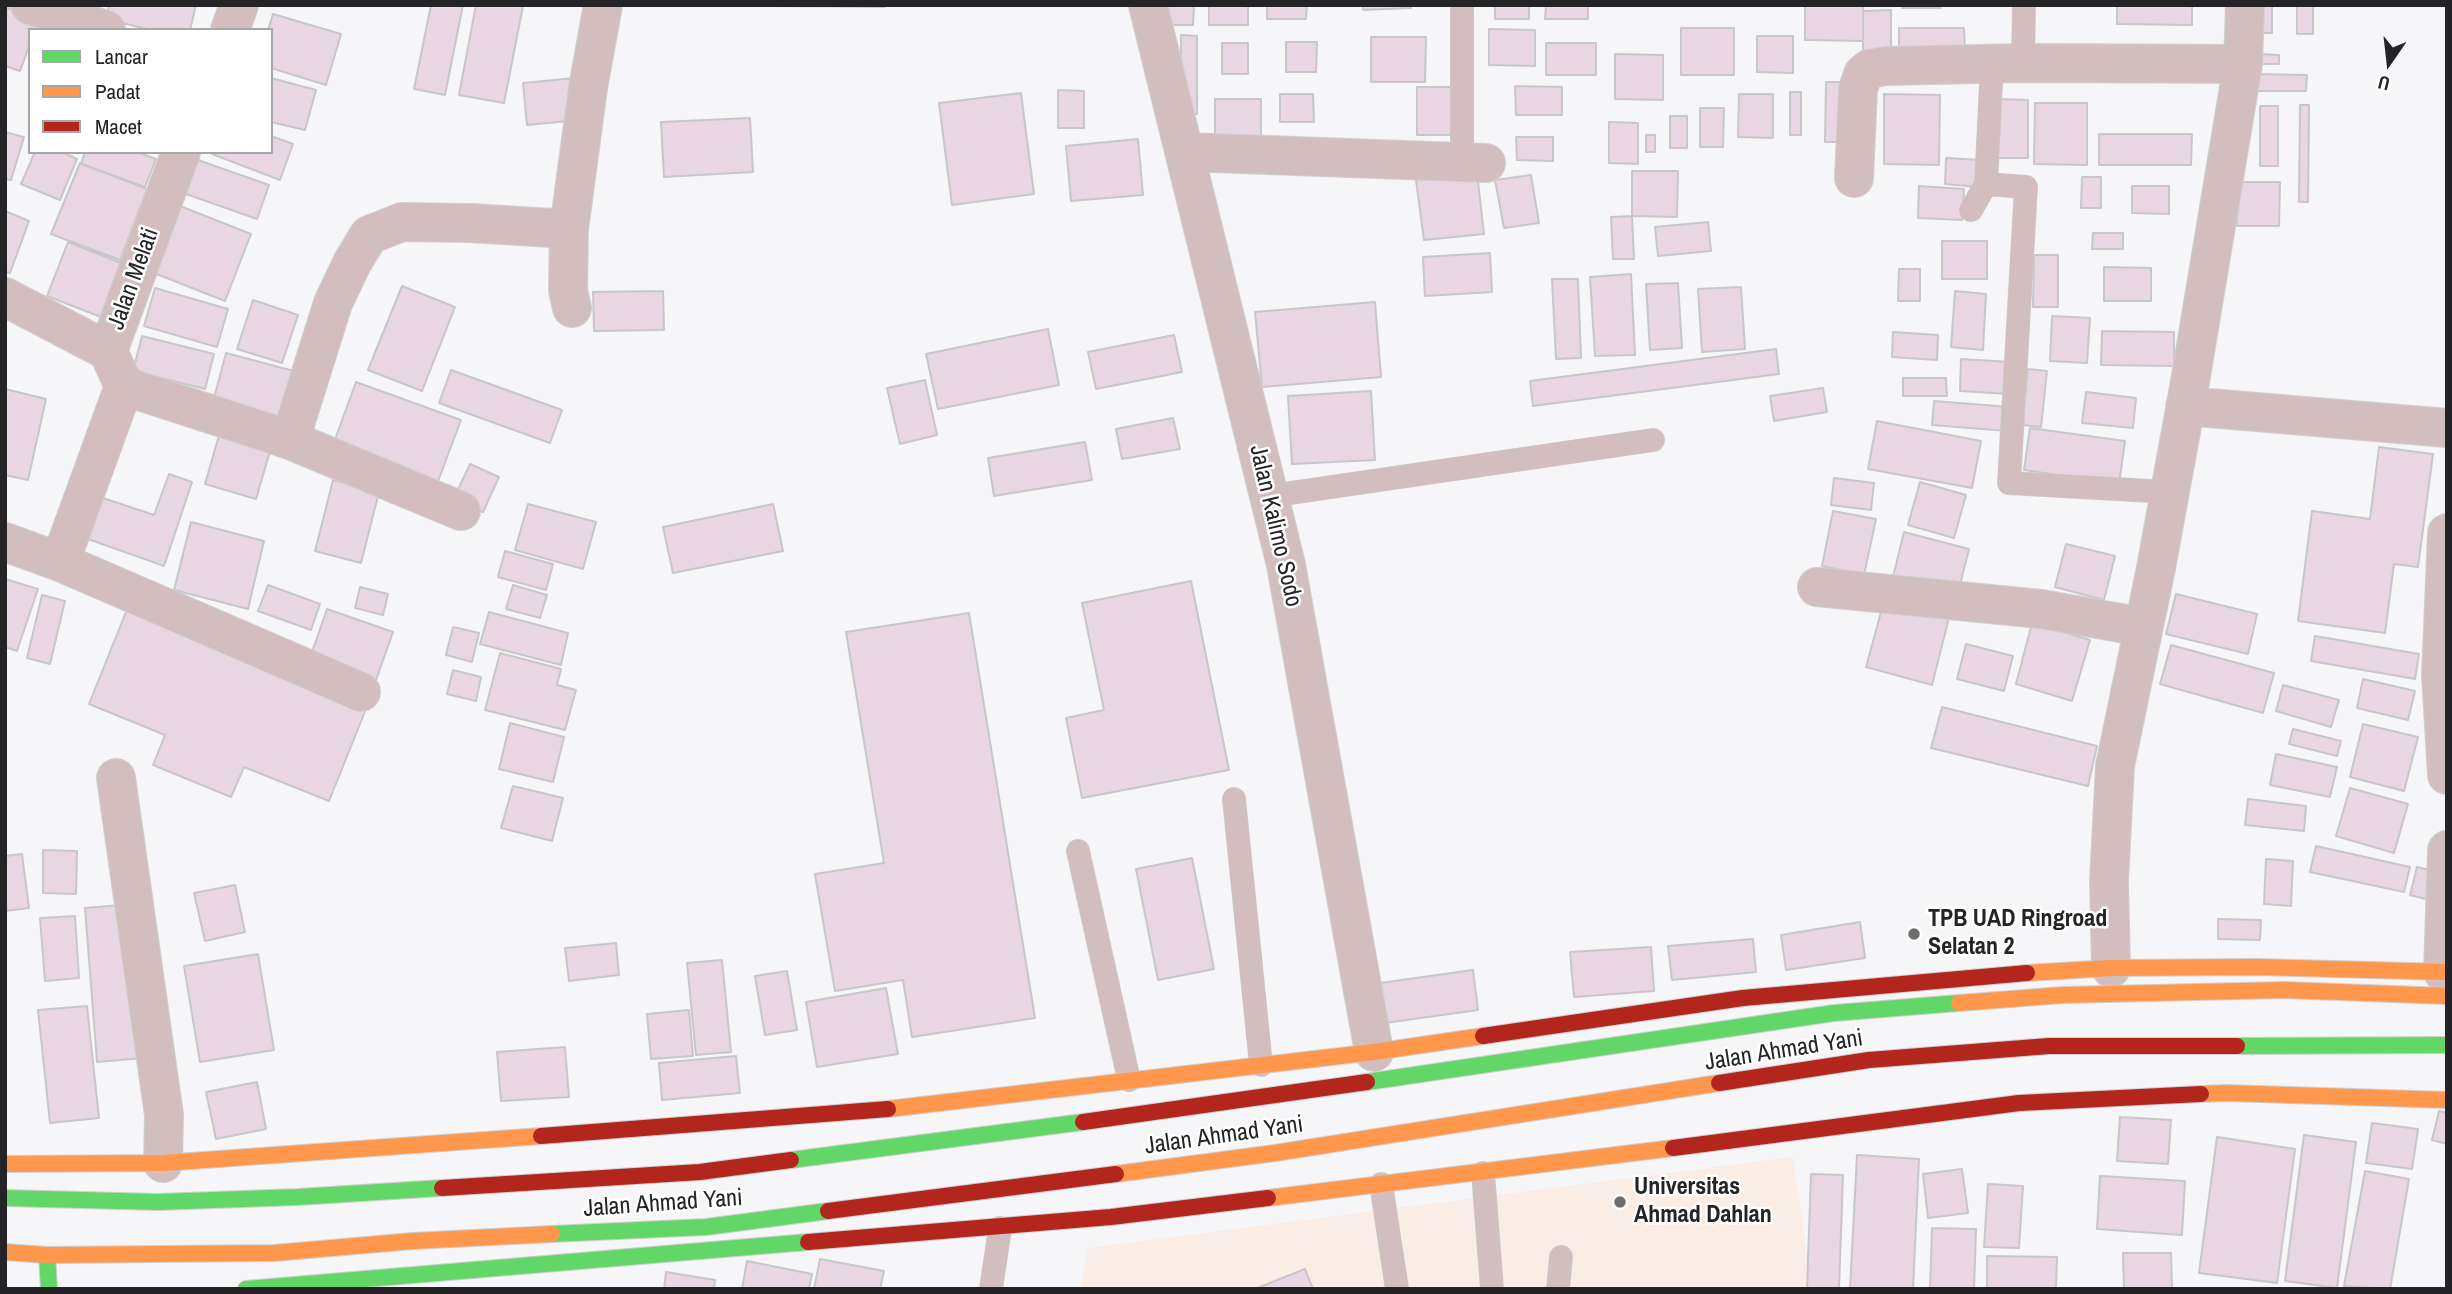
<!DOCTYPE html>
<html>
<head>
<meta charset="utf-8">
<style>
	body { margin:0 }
	#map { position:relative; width:2452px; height:1294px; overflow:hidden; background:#f6f5f8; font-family:"Archivo Narrow",sans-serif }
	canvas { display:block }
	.frame { position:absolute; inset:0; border:7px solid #242325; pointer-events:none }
	.legend { position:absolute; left:28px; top:28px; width:245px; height:126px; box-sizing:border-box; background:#fff; border:2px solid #a7a7a8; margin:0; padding:9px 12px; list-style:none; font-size:21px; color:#242325 }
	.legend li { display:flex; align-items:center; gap:14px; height:35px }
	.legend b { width:35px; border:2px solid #a7a7a8 }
	.north { position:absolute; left:2354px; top:28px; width:70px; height:70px; -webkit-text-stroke:5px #fff; paint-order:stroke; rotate:194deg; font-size:19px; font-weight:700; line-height:28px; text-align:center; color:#242325 }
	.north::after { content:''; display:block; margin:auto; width:24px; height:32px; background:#242325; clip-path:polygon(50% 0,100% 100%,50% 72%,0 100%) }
</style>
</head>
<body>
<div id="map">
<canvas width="2452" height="1294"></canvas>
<div class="frame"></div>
<ul class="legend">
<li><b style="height:9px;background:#63d668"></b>Lancar</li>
<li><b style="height:9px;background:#ff974d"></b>Padat</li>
<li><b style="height:9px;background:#b3261e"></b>Macet</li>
</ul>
<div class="north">U</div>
</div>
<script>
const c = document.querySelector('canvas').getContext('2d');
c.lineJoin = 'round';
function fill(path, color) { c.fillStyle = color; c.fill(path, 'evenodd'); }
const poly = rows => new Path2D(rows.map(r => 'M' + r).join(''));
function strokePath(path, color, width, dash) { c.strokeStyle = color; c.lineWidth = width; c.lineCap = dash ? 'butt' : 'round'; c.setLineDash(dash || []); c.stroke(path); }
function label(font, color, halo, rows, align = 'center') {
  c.font = font + ' "Archivo Narrow",sans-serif'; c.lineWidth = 5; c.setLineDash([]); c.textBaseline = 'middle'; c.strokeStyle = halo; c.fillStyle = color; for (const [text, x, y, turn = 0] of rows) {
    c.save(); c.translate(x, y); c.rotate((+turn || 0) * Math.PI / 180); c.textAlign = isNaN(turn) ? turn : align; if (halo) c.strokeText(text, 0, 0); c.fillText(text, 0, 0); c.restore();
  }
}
fill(poly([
	[1793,1157,1812,1289,1080,1289,1088,1248]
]), '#f9ede6');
const building = poly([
	[109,5,196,5,190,30,151,30,106,19,109,5],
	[431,5,463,5,445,95,414,89,431,5],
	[476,5,523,6,504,103,459,95,476,5],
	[657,5,885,5,885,7,657,5],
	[1161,5,1194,5,1193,25,1161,25,1161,5],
	[1209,5,1248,5,1248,25,1209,25,1209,5],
	[1267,5,1307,5,1306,19,1267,19,1267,5],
	[1363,5,1411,5,1411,8,1363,10,1363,5],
	[1495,5,1529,5,1529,19,1495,19,1495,5],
	[1546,5,1588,5,1588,19,1545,19,1546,5],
	[1805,5,1863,5,1863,41,1805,40,1805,5],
	[1902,5,1941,5,1941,8,1902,8,1902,5],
	[2117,5,2192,5,2192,25,2117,24,2117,5],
	[2260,5,2272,5,2272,33,2260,33,2260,5],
	[2297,5,2313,5,2313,34,2297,34,2297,5],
	[5,7,39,19,35,30,30,30,30,44,20,71,5,66,5,7],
	[1891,10,1891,50,1863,50,1863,11,1891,10],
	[273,14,341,34,326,85,271,68,271,30,268,30,273,14],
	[1681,28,1734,28,1734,75,1681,75,1681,28],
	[1899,28,1964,28,1965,49,1899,48,1899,28],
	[1489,29,1535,30,1535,66,1489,65,1489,29],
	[1181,35,1197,36,1197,114,1180,114,1181,35],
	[1757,36,1793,36,1793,73,1757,72,1757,36],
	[1371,37,1426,37,1425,82,1371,82,1371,37],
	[1286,42,1317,42,1316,72,1286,72,1286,42],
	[1222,43,1248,43,1248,74,1222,74,1222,43],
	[1546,43,1596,43,1596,75,1546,75,1546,43],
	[1615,54,1663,55,1663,100,1615,99,1615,54],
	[2259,54,2279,55,2279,64,2259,64,2259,54],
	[2253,74,2307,75,2306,91,2253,91,2253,74],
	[271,78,316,90,305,130,271,122,271,78],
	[575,78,579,120,527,125,523,83,575,78],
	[1826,82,1843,82,1842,142,1825,142,1826,82],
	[1515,86,1562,87,1562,115,1516,115,1515,86],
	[1417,87,1454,87,1453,135,1417,135,1417,87],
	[1058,90,1084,91,1084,128,1058,128,1058,90],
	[1790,92,1801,92,1801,135,1790,135,1790,92],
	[1021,93,1034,194,952,205,939,103,1021,93],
	[1280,94,1313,94,1314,122,1280,122,1280,94],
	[1739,94,1773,94,1773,138,1738,137,1739,94],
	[1884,94,1940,95,1939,165,1884,164,1884,94],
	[1215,99,1261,99,1261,142,1215,142,1215,99],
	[1997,99,2028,100,2028,158,1996,158,1997,99],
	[2035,103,2087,103,2087,165,2034,164,2035,103],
	[2300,105,2309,105,2308,202,2299,202,2300,105],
	[2260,106,2278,106,2278,166,2260,166,2260,106],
	[1700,108,1724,108,1723,147,1700,147,1700,108],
	[1670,116,1687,116,1687,148,1670,148,1670,116],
	[750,118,753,172,664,177,661,122,750,118],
	[1609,122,1638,123,1638,164,1609,163,1609,122],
	[5,132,24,137,11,180,5,179,5,132],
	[2099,134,2192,134,2191,165,2099,165,2099,134],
	[1646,135,1655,135,1655,152,1646,152,1646,135],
	[271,136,293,144,280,180,212,154,212,152,271,152,271,136],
	[1516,137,1553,137,1553,161,1517,160,1516,137],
	[1138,139,1143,195,1071,201,1066,146,1138,139],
	[35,152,62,152,77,159,60,200,21,184,35,152],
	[85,152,137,152,156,159,145,187,81,164,85,152],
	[1946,158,1980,160,1978,187,1945,184,1946,158],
	[198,160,269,185,257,219,186,194,198,160],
	[80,163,147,189,120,260,51,234,80,163],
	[1632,171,1678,171,1677,217,1632,216,1632,171],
	[1477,173,1484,234,1424,240,1416,180,1477,173],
	[1531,175,1539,223,1504,228,1495,180,1531,175],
	[2082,177,2101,177,2101,208,2081,208,2082,177],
	[2237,182,2280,182,2279,226,2237,226,2237,182],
	[1919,186,1964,189,1962,220,1918,218,1919,186],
	[2132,186,2169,186,2169,214,2132,213,2132,186],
	[180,206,251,234,225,301,154,273,180,206],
	[5,211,29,221,10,273,5,272,5,211],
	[1632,216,1634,259,1613,259,1611,217,1632,216],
	[1708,222,1711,251,1658,256,1655,227,1708,222],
	[2093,233,2123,233,2123,249,2092,249,2093,233],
	[1942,241,1987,241,1987,279,1942,279,1942,241],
	[68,242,121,263,101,317,47,296,68,242],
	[1490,253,1492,292,1425,296,1423,257,1490,253],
	[2034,255,2058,255,2058,307,2033,307,2034,255],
	[2104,267,2151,268,2151,301,2104,301,2104,267],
	[1899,269,1920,269,1920,301,1898,301,1899,269],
	[1631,274,1635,355,1595,356,1590,277,1631,274],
	[1552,279,1578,279,1581,358,1556,359,1552,279],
	[1678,283,1682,348,1650,350,1646,284,1678,283],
	[402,286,455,307,422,391,368,370,402,286],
	[1741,287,1745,349,1702,352,1698,289,1741,287],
	[155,288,228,309,217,347,144,326,155,288],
	[663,291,664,330,594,331,593,292,663,291],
	[1955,291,1986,294,1983,350,1951,347,1955,291],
	[253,300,298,315,282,363,237,349,253,300],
	[1375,302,1381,377,1262,387,1255,312,1375,302],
	[2052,316,2090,318,2087,363,2050,361,2052,316],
	[1048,329,1059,385,938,409,926,354,1048,329],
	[2102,331,2174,332,2174,366,2101,365,2102,331],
	[1893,332,1938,335,1937,360,1892,357,1893,332],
	[1174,335,1182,372,1096,389,1088,352,1174,335],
	[142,336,214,354,205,389,133,371,142,336],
	[1776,349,1779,374,1533,406,1530,381,1776,349],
	[226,353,294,371,281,423,212,406,226,353],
	[1961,359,2011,362,2009,394,1960,391,1961,359],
	[2028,369,2047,371,2041,427,2022,425,2028,369],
	[451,370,562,410,550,443,439,403,451,370],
	[1903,378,1946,378,1947,396,1903,396,1903,378],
	[925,380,937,435,900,444,887,388,925,380],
	[356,382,461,420,437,484,333,445,356,382],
	[1823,388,1827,412,1774,421,1770,396,1823,388],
	[5,389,46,399,28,480,5,475,5,389],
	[1371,391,1375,460,1292,464,1288,396,1371,391],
	[2086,392,2136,398,2133,428,2082,423,2086,392],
	[1934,401,2010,407,2008,431,1932,425,1934,401],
	[1173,418,1180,449,1122,459,1116,429,1173,418],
	[1877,421,1981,441,1972,488,1868,469,1877,421],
	[2030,428,2125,441,2119,484,2024,470,2030,428],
	[220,432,271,448,256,499,205,484,220,432],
	[1085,442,1092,480,994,496,988,458,1085,442],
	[2379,447,2433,454,2418,567,2394,564,2385,633,2298,621,2312,511,2370,519,2379,447],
	[470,464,499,477,483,512,454,498,470,464],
	[169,474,192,482,164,566,88,539,103,498,154,515,169,474],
	[1834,478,1874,483,1871,510,1831,505,1834,478],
	[333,480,379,492,361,563,315,551,333,480],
	[1920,482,1966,495,1954,538,1908,525,1920,482],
	[528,504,596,522,583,569,515,550,528,504],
	[773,504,783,551,673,573,663,527,773,504],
	[1833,511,1876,519,1864,575,1822,566,1833,511],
	[191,522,264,541,248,609,174,590,191,522],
	[1904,532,1969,549,1958,593,1893,577,1904,532],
	[2066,544,2115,556,2104,600,2055,587,2066,544],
	[505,551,553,564,546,590,498,577,505,551],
	[5,579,38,589,17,651,5,647,5,579],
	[1191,581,1229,770,1082,798,1066,718,1104,710,1082,603,1191,581],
	[268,585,320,604,311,630,258,611,268,585],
	[513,585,547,595,540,618,506,609,513,585],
	[360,587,388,594,383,615,355,608,360,587],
	[2176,594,2257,614,2248,654,2166,634,2176,594],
	[42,595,65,601,50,664,27,658,42,595],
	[1884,601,1949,618,1932,685,1866,667,1884,601],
	[130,602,370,699,329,801,244,767,231,797,153,765,165,735,89,704,130,602],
	[327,609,393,632,376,680,310,658,327,609],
	[489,612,568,633,561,665,480,644,489,612],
	[969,613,1035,1018,912,1037,903,980,835,991,815,874,884,863,846,632,969,613],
	[2032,623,2090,640,2072,701,2016,684,2032,623],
	[453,627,479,633,472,662,446,655,453,627],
	[2315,636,2419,654,2415,679,2311,661,2315,636],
	[1966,644,2013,656,2004,691,1957,679,1966,644],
	[2171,645,2274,673,2263,713,2160,684,2171,645],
	[500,653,561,669,557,685,576,690,565,730,485,710,500,653],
	[453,670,481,677,476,701,447,694,453,670],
	[2363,679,2415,691,2408,720,2357,708,2363,679],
	[2283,685,2339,700,2331,727,2276,711,2283,685],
	[1942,707,2097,746,2088,786,1931,748,1942,707],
	[510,723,564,737,553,782,499,769,510,723],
	[2363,724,2418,737,2404,791,2350,777,2363,724],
	[2293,729,2341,741,2337,756,2289,744,2293,729],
	[2276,754,2337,767,2330,797,2270,785,2276,754],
	[513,786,563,798,552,841,501,828,513,786],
	[2350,788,2408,804,2394,853,2336,836,2350,788],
	[2248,799,2306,806,2304,831,2245,825,2248,799],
	[2316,846,2410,867,2404,892,2310,872,2316,846],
	[43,850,77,851,76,894,43,893,43,850],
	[22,854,29,908,5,911,5,856,22,854],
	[1192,858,1214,969,1158,980,1136,869,1192,858],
	[2266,859,2293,861,2291,906,2264,904,2266,859],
	[2417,867,2441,873,2434,901,2410,895,2417,867],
	[235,885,245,932,205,941,194,893,235,885],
	[132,904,144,1058,97,1062,85,908,132,904],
	[75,916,79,978,45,981,40,918,75,916],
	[2218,919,2261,920,2260,940,2218,939,2218,919],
	[1860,922,1865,958,1786,970,1781,935,1860,922],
	[1753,939,1756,972,1672,980,1668,946,1753,939],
	[616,943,619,975,569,981,565,948,616,943],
	[1651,947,1654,991,1574,997,1570,952,1651,947],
	[258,954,274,1050,200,1062,184,966,258,954],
	[722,960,731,1052,696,1055,687,963,722,960],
	[1473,970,1478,1010,1385,1023,1380,983,1473,970],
	[787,971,797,1030,765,1035,755,976,787,971],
	[886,988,898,1054,817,1067,806,1002,886,988],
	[87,1006,99,1118,50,1123,38,1010,87,1006],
	[689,1010,693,1056,651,1059,647,1014,689,1010],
	[565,1047,569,1097,501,1101,497,1052,565,1047],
	[736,1056,740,1093,662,1100,659,1063,736,1056],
	[257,1082,266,1129,216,1139,206,1092,257,1082],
	[2439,1111,2447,1113,2447,1144,2432,1140,2439,1111],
	[2120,1117,2171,1120,2168,1164,2117,1161,2120,1117],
	[2372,1123,2418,1129,2412,1169,2366,1163,2372,1123],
	[2304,1135,2356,1142,2337,1288,2285,1281,2304,1135],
	[2217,1137,2295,1149,2277,1283,2199,1273,2217,1137],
	[1857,1155,1919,1159,1913,1289,1850,1289,1857,1155],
	[1962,1169,1968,1213,1928,1218,1923,1174,1962,1169],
	[2365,1171,2409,1179,2390,1289,2344,1286,2365,1171],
	[1811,1174,1843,1175,1839,1289,1807,1289,1811,1174],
	[2100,1176,2185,1181,2182,1235,2097,1229,2100,1176],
	[1988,1184,2023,1186,2019,1248,1984,1247,1988,1184],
	[1932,1228,1976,1229,1974,1289,1930,1289,1932,1228],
	[2123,1253,2171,1253,2172,1288,2124,1289,2123,1253],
	[1987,1256,2057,1257,2056,1289,1987,1289,1987,1256],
	[820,1259,884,1271,880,1289,814,1289,820,1259],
	[747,1261,812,1274,809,1289,742,1289,747,1261],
	[1305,1269,1313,1289,1255,1289,1305,1269],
	[666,1272,715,1280,714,1289,664,1289,666,1272]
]);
fill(building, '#e8d7e2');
strokePath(building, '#c7c6c8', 2);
const lane = poly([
	[1462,5,1462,162],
	[2023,63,2024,5],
	[1992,64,1986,184,2026,187,2009,483,2169,492],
	[1971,210,1986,184],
	[1270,496,1653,440],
	[1234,799,1261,1065],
	[1078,851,1129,1080],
	[1483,1173,1492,1289],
	[1381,1184,1397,1289],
	[991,1289,1000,1228],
	[1558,1289,1561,1257]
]);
const street = poly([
	[30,5,106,30],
	[1148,5,1286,565,1374,1052],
	[230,30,239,5],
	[1186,152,1486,163],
	[1854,178,1858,89,1863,74,1869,69,1886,66,2023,63,2243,64],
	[5,297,108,351],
	[572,308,568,290,569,229,588,88,603,5],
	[124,386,290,440,461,511],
	[2185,406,2447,428],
	[290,440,333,303,352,263,369,235,402,222,470,223,569,229],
	[2447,533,2441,675,2447,775],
	[5,542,60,562,361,692],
	[60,562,124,386,108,351,181,152],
	[1817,587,2041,609,2143,627],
	[116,778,164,1115,163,1163],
	[2111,968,2109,881,2115,766,2156,568,2190,382,2243,64,2245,5],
	[2443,972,2447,850]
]);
const fast = poly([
	[2237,1046,2447,1045],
	[1367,1082,1834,1013,1959,1003],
	[791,1160,1083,1122],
	[5,1198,158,1202,298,1197,442,1188],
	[552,1234,706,1227,828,1211],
	[47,1255,49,1289],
	[246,1289,808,1242]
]);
const slow = poly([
	[2027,973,2111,968,2257,967,2447,972],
	[1959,1003,2063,995,2284,990,2447,996],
	[2201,1094,2226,1093,2447,1100],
	[888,1109,1374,1052,1483,1036],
	[5,1164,163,1163,541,1136],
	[1116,1174,1275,1153,1719,1083],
	[1268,1198,1673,1148],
	[5,1252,47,1255,274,1253,413,1241,552,1234]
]);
const jam = poly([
	[1483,1036,1743,998,2027,973],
	[1719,1083,1869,1060,2049,1046,2237,1046],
	[1083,1122,1367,1082],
	[541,1136,888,1109],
	[1673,1148,2019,1103,2201,1094],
	[442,1188,700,1172,791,1160],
	[828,1211,1116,1174],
	[808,1242,1111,1217,1268,1198]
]);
strokePath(lane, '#d0d0d1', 24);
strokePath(street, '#d0d0d1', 40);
strokePath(fast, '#d0d0d1', 18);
strokePath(slow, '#d0d0d1', 18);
strokePath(jam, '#d0d0d1', 18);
strokePath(lane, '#d3bebf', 23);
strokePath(street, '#d3bebf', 38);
strokePath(fast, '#63d668', 16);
strokePath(slow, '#ff974d', 16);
strokePath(jam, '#b3261e', 16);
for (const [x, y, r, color] of [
	[1914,934,7,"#6e6c6f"],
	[1620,1202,7,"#6e6c6f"]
]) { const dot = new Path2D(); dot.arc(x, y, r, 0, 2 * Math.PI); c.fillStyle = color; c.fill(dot); strokePath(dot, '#fff', 2.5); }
label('24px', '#242325', '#fff', [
	["Jalan Melati",134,279,-70],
	["Jalan Kalimo Sodo",1275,526,77],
	["Jalan Ahmad Yani",1784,1051,-9],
	["Jalan Ahmad Yani",1224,1136,-8],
	["Jalan Ahmad Yani",663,1204,-4]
]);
label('bold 24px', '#242325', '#fff', [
	["TPB UAD Ringroad",1928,920],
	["Selatan 2",1928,948],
	["Universitas",1634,1188],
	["Ahmad Dahlan",1634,1216]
], 'left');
</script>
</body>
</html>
